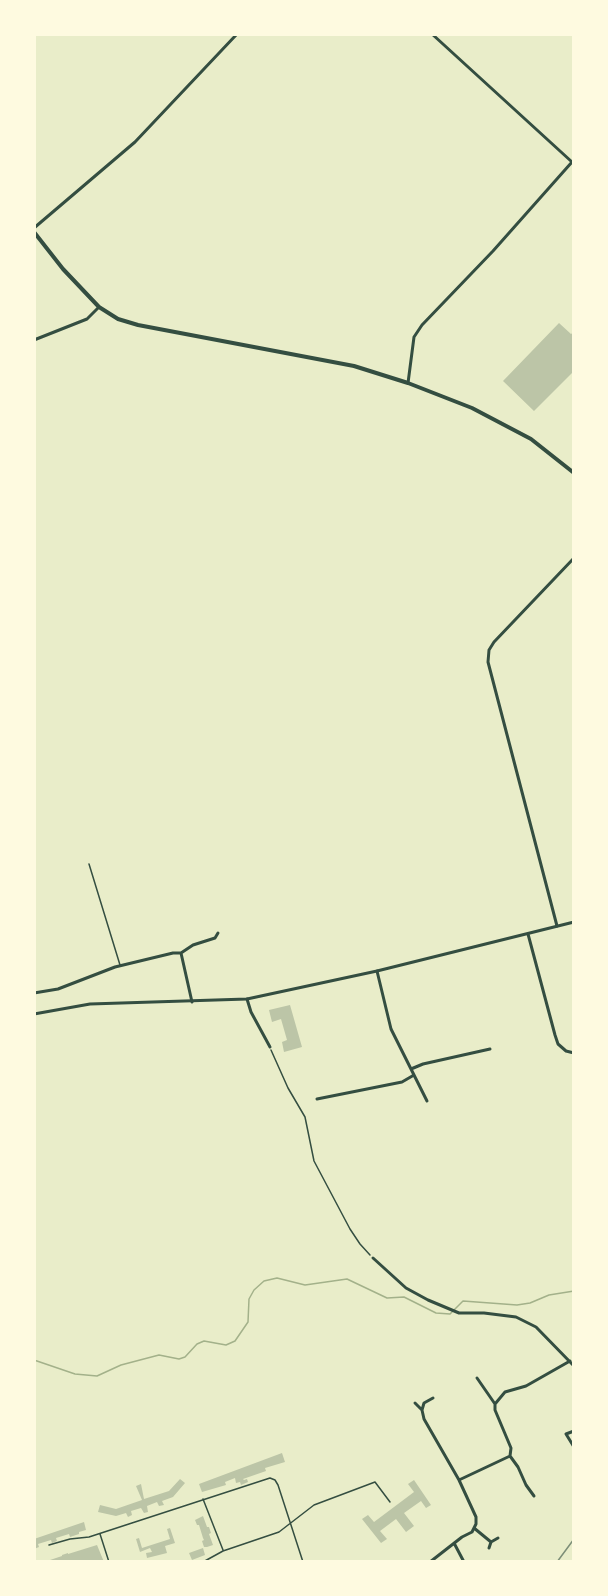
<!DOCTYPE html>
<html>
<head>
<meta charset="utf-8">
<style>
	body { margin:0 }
	#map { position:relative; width:608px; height:1596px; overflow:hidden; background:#e9edc9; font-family:Cabin,sans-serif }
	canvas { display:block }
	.frame { position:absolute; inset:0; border:36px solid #fefae0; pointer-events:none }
</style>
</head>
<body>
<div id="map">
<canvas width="608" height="1596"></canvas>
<div class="frame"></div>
</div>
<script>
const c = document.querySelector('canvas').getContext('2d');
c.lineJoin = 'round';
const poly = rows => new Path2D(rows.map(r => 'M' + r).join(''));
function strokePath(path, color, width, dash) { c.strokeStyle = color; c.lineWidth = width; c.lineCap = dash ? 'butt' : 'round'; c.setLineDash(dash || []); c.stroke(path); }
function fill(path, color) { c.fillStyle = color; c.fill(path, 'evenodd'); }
strokePath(poly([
	[34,1360,75,1374,97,1376,121,1365,159,1355,179,1359,185,1357,197,1344,204,1341,226,1345,235,1341,248,1322,249,1299,254,1290,264,1281,277,1278,305,1285,347,1279,387,1298,404,1297,436,1313,450,1314,463,1301,517,1305,530,1303,549,1295,574,1291]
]), '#a3b18a', 1.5);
fill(poly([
	[559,323,571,334,574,332,574,371,534,411,503,381],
	[290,1005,302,1047,284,1052,282,1042,287,1040,281,1019,272,1022,269,1010],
	[282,1453,285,1462,265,1468,266,1471,243,1479,244,1480,247,1479,248,1482,241,1485,240,1482,236,1483,235,1478,225,1482,226,1485,202,1492,199,1484],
	[180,1479,185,1483,173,1497,162,1501,164,1505,159,1506,157,1502,147,1506,148,1512,144,1513,141,1508,131,1511,132,1515,128,1517,126,1513,116,1516,98,1512,100,1505,116,1509,142,1500,136,1486,141,1484,144,1499,169,1491],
	[414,1480,431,1505,426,1508,421,1501,404,1513,414,1526,406,1532,396,1519,380,1531,387,1539,381,1543,362,1519,368,1515,374,1522,414,1492,408,1484],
	[203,1516,207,1527,209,1527,211,1533,209,1534,213,1545,207,1547,204,1547,202,1541,204,1540,203,1538,199,1525,197,1525,195,1520],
	[84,1522,86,1530,79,1532,79,1534,70,1537,69,1534,56,1538,57,1541,52,1543,51,1540,38,1544,39,1547,34,1549,34,1539],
	[170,1528,175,1543,165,1546,167,1553,147,1558,146,1553,152,1552,150,1548,140,1552,136,1539,139,1538,142,1548,170,1539,167,1529],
	[97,1545,104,1562,44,1562,62,1556,62,1555,68,1553,68,1554],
	[203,1548,205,1555,192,1560,189,1553]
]), '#bcc5a7');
strokePath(poly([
	[271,1050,288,1088,305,1117,314,1161,350,1229,360,1244,370,1255]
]), '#344e41', 1.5);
strokePath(poly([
	[89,864,120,965],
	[203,1499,223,1550],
	[100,1534,109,1562],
	[49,1545,70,1539,89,1537,270,1478,275,1480,278,1485,303,1562],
	[203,1562,223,1551,279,1532,314,1505,375,1482,390,1502]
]), '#344e41', 1.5);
strokePath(poly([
	[34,228,135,142,237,34],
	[408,383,414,337,422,325,493,251,572,162,432,34],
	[557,926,488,662,489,650,494,642,574,558],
	[528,934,555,1035,558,1044,566,1051,574,1053],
	[181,953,193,945,215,938,218,933],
	[377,971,391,1029,427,1101],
	[34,993,58,989,115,967,173,953,181,953,192,1002],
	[247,999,251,1012,270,1047],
	[411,1069,423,1064,490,1049],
	[317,1099,402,1082,414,1075],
	[373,1258,406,1288,428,1300,459,1313,484,1313,516,1317,536,1327,574,1366],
	[477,1378,495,1404],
	[433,1398,424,1403,422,1410,424,1419,459,1480],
	[415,1403,422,1410],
	[574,1431,566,1434,574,1447],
	[510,1456,518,1467,526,1485,534,1496],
	[474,1528,491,1542],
	[454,1543,464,1562],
	[489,1548,491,1542,498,1538],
	[430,1562,462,1537,472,1532,476,1524,476,1517,459,1480,510,1456,511,1448,495,1410,495,1404,505,1392,526,1386,570,1361]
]), '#344e41', 3);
strokePath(poly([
	[34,340,87,319,99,307],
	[34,1014,90,1004,247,999,377,971,574,922]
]), '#344e41', 3);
strokePath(poly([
	[34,232,63,269,99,307,118,319,138,325,354,366,408,383,472,408,531,439,574,473]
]), '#344e41', 4);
strokePath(poly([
	[557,1562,574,1539]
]), '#7c8e77', 1.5);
</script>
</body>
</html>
